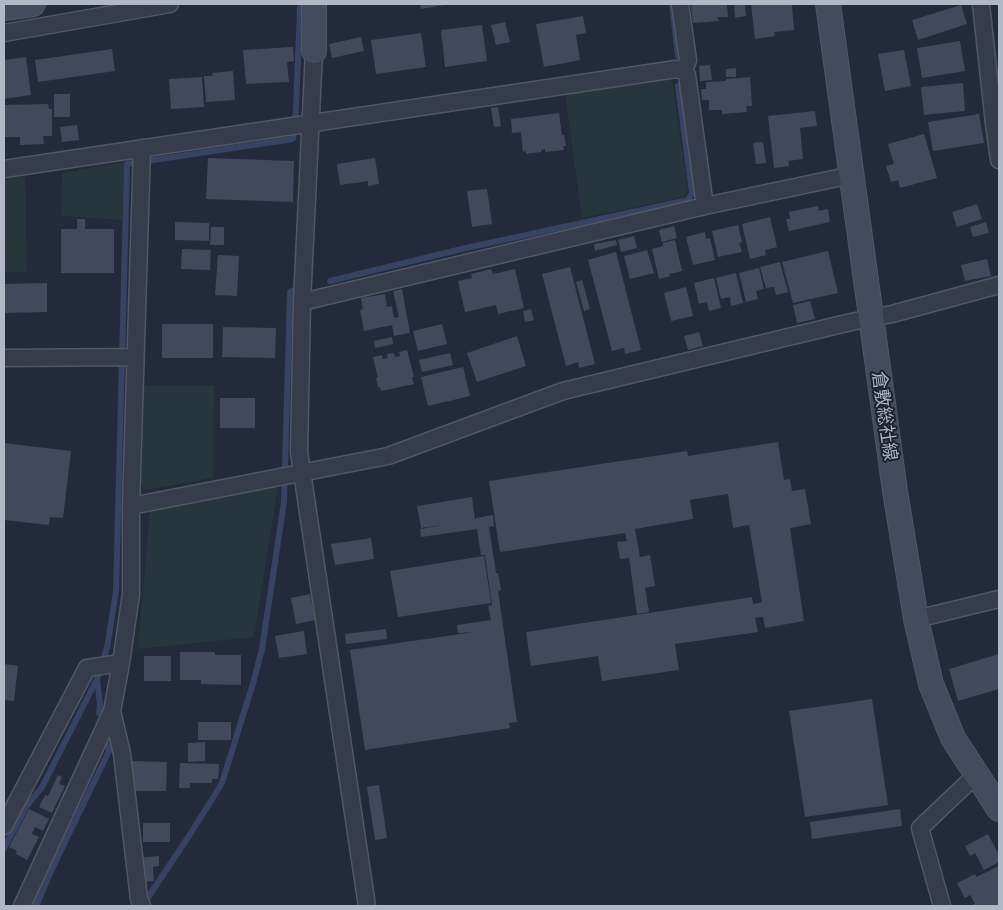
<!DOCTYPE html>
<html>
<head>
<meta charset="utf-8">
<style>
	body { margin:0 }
	#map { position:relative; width:1003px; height:910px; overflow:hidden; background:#232a3b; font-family:Figtree,sans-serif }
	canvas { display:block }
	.frame { position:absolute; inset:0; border:5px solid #b2b7c7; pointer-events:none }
</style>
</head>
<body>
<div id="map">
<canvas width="1003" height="910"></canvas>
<div class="frame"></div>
</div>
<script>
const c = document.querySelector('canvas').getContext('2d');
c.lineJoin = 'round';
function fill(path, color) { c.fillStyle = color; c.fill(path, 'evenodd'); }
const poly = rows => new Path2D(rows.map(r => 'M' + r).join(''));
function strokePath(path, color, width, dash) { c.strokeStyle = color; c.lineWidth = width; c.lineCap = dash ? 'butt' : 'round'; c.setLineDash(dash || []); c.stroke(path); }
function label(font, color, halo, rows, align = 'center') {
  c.font = font + ' Figtree,"Noto Sans JP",sans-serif'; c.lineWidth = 4; c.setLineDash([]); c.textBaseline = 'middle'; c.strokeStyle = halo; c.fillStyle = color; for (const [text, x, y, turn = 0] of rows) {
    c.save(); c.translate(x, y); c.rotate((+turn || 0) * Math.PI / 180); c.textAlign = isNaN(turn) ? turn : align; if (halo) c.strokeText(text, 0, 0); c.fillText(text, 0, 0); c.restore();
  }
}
fill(poly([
	[669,77,672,80,688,191,684,197,582,218,565,93],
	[124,162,122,220,61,216,62,173],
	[25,176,27,272,4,272,4,179],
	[144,386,214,386,213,478,145,490,141,485],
	[278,485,254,637,138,649,150,511]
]), '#25373c');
strokePath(poly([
	[672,4,678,56],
	[330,281,466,248,688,200,692,193,678,86],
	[99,713,100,704,97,679,107,648,116,591,127,164,293,139,296,109,300,8],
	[4,848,26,807,42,787,96,681],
	[143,905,191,833,222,783,254,680,262,649,284,502,290,292,292,291],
	[36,906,52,869,109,751,108,746]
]), '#364362', 6);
fill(poly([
	[420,4,444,4,444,5,421,9],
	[691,4,727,4,728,17,718,17,719,21,693,23],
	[734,4,745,4,746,16,735,18],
	[751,4,792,4,794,30,774,32,775,36,755,39],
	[961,5,967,24,918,40,912,20],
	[583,16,586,33,576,35,580,60,544,67,536,24],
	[505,22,510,42,496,45,491,25],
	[482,25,487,61,445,67,441,30],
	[421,33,426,67,376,74,371,40],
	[361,37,364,51,332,58,329,44],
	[960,41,965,71,922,78,917,48],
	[293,47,294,61,287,62,289,82,246,84,243,50],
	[112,49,115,71,38,82,35,60],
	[904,50,911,86,885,91,878,54],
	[26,57,31,95,4,99,4,60],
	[710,65,712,80,700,81,699,66],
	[736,68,736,77,726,77,726,69],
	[233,71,235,100,206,102,204,76,213,76,212,73],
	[202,77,204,107,171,109,169,79],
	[750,77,752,106,746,106,747,112,722,114,722,110,709,110,709,100,702,100,701,89,706,89,706,82,726,81,726,79],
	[963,83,965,111,924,115,921,87],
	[54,94,70,94,70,117,54,117],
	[48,104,49,109,52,109,52,136,43,136,44,144,20,145,20,137,4,137,4,105],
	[498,107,501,126,494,127,491,108],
	[815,111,817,126,800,128,803,159,788,161,789,166,774,168,768,116],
	[559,113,562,135,564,135,566,146,563,146,564,150,545,152,545,149,541,150,541,152,526,154,526,151,523,152,521,132,512,133,511,119],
	[979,114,984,143,933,151,928,122],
	[77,125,79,140,62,142,60,127],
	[924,134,937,178,900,188,898,180,891,182,886,166,894,164,888,144],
	[763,142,766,163,756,164,753,143],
	[208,158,294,161,293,202,206,199],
	[375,158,379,184,368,186,368,181,340,185,337,164],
	[487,189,492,224,472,227,467,191],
	[977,204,982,219,957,227,952,212],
	[818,206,819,211,828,209,830,222,789,231,786,219,790,219,789,212],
	[770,217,777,247,765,250,766,255,750,259,742,224],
	[77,219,85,219,85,229,114,229,114,273,61,273,61,229,77,229],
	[175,222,209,223,209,241,175,240],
	[986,222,989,233,973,237,970,227],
	[738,225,742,242,739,243,742,252,718,257,712,231],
	[674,226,677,238,662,242,659,230],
	[211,227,224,227,224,245,210,245],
	[705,232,706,239,710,238,715,260,693,265,686,237],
	[634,236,637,248,621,252,618,240],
	[616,240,617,245,595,251,594,244],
	[675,240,682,271,669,274,670,276,659,279,652,249,663,246,663,243],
	[182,249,211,250,210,270,181,269],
	[647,250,654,273,630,279,624,256],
	[828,251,838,293,793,303,782,262],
	[616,252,641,350,625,354,624,348,612,351,588,260],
	[218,255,239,256,237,296,215,295],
	[987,259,991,276,965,281,961,265],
	[780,262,788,292,776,295,774,287,766,288,760,267],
	[570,267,595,364,579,368,578,362,566,366,542,274],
	[759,268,764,289,756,291,758,299,746,302,739,273],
	[491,269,493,274,515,269,524,308,498,314,496,305,465,312,458,281,472,278,471,274],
	[736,273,743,303,731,306,730,297,721,299,716,278],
	[714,278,721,308,709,311,707,302,699,304,694,283],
	[582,280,590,309,584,311,576,282],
	[47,283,47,312,4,313,4,284],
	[686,287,693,316,671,321,664,293],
	[402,289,410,333,394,336,392,325,364,331,360,310,363,309,361,298,385,294,387,307,392,306,394,318,399,317,393,291],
	[810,301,815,319,797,323,793,305],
	[531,309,534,320,525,322,523,311],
	[162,324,213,324,213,358,162,358],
	[442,324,447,344,418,351,413,331],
	[223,327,276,328,275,358,222,357],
	[699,332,703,346,688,350,684,336],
	[517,336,526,366,477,382,467,353],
	[392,337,393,344,375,348,374,341],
	[407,350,414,377,412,377,414,384,381,391,380,387,378,387,376,378,378,378,373,357,382,355,383,359,388,358,387,354,394,353,395,357,400,356,399,352],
	[450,353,453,365,422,372,419,360],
	[463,367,470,396,428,406,421,377],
	[220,398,255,398,255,428,220,428],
	[778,442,784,480,790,479,792,491,805,489,811,524,790,528,804,621,765,628,763,617,755,618,758,632,675,644,679,670,602,681,598,656,531,666,526,632,752,597,753,604,762,602,749,525,733,528,728,494,690,500,693,519,635,529,640,557,650,555,655,586,645,588,649,612,637,614,629,558,620,559,617,542,627,541,625,533,500,552,489,481,687,451,688,456],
	[4,443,71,451,63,518,50,517,49,525,4,520],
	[472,497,475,520,476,518,493,515,494,526,489,527,496,573,498,573,501,590,498,591,517,722,509,723,510,728,365,750,350,650,474,632,458,633,457,625,491,620,488,606,492,605,485,555,481,555,477,529,421,537,420,529,443,525,421,528,417,506],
	[371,538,374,559,335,565,331,544],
	[484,556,491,603,398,617,390,571],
	[310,594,315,620,296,624,291,598],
	[386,629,387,639,346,644,345,634],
	[304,631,307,654,279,658,275,636],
	[180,652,215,652,215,655,241,655,241,685,201,684,201,680,180,680],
	[999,654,999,689,958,701,949,669],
	[144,656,171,656,171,681,144,681],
	[4,664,18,666,14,701,4,700],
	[872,699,888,805,805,817,789,711],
	[198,722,231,722,231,740,198,740],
	[205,742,205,761,188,762,188,743],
	[131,761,167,762,166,791,130,791],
	[180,763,219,764,218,779,212,779,212,783,190,783,190,788,179,788],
	[58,775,62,777,59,784,65,786,52,813,39,807,45,795,48,796],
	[379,785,387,838,375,840,367,787],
	[29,809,49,819,43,831,35,827,32,834,39,837,27,860,16,854,17,851,9,847],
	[900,809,902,826,812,839,810,822],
	[143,823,170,823,170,842,143,842],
	[988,834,999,855,999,862,984,870,975,853,970,856,965,846],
	[159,856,159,866,153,867,154,881,140,882,137,858],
	[999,866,999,906,969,906,975,904,970,895,965,898,957,883,975,874,976,877]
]), '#42495d');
const street = poly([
	[680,4,688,60,684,71],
	[981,4,994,124,999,160],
	[4,33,170,4],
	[314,51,302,302,299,452,367,906],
	[4,169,676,69,684,71,687,75,705,206],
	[302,302,705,206,852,175],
	[4,358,135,357],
	[131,506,388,456,563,391,851,322,892,314,999,285],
	[916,619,999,599],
	[112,711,122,754,139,899,142,906],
	[4,826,87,668,121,663],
	[22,906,112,711,121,663,131,594,131,506,142,148],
	[942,906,920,828,976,775]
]);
const secondary = poly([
	[828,4,895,491,916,619,931,684,953,738,999,809],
	[4,8,33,4],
	[314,51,314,4]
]);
strokePath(street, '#525766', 19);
strokePath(secondary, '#525766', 26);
strokePath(street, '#363c4c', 16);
strokePath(secondary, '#444b5f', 24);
label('18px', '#b2b7c7', '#1c2130', [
	["倉敷総社線",884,416,82]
]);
</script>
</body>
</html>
